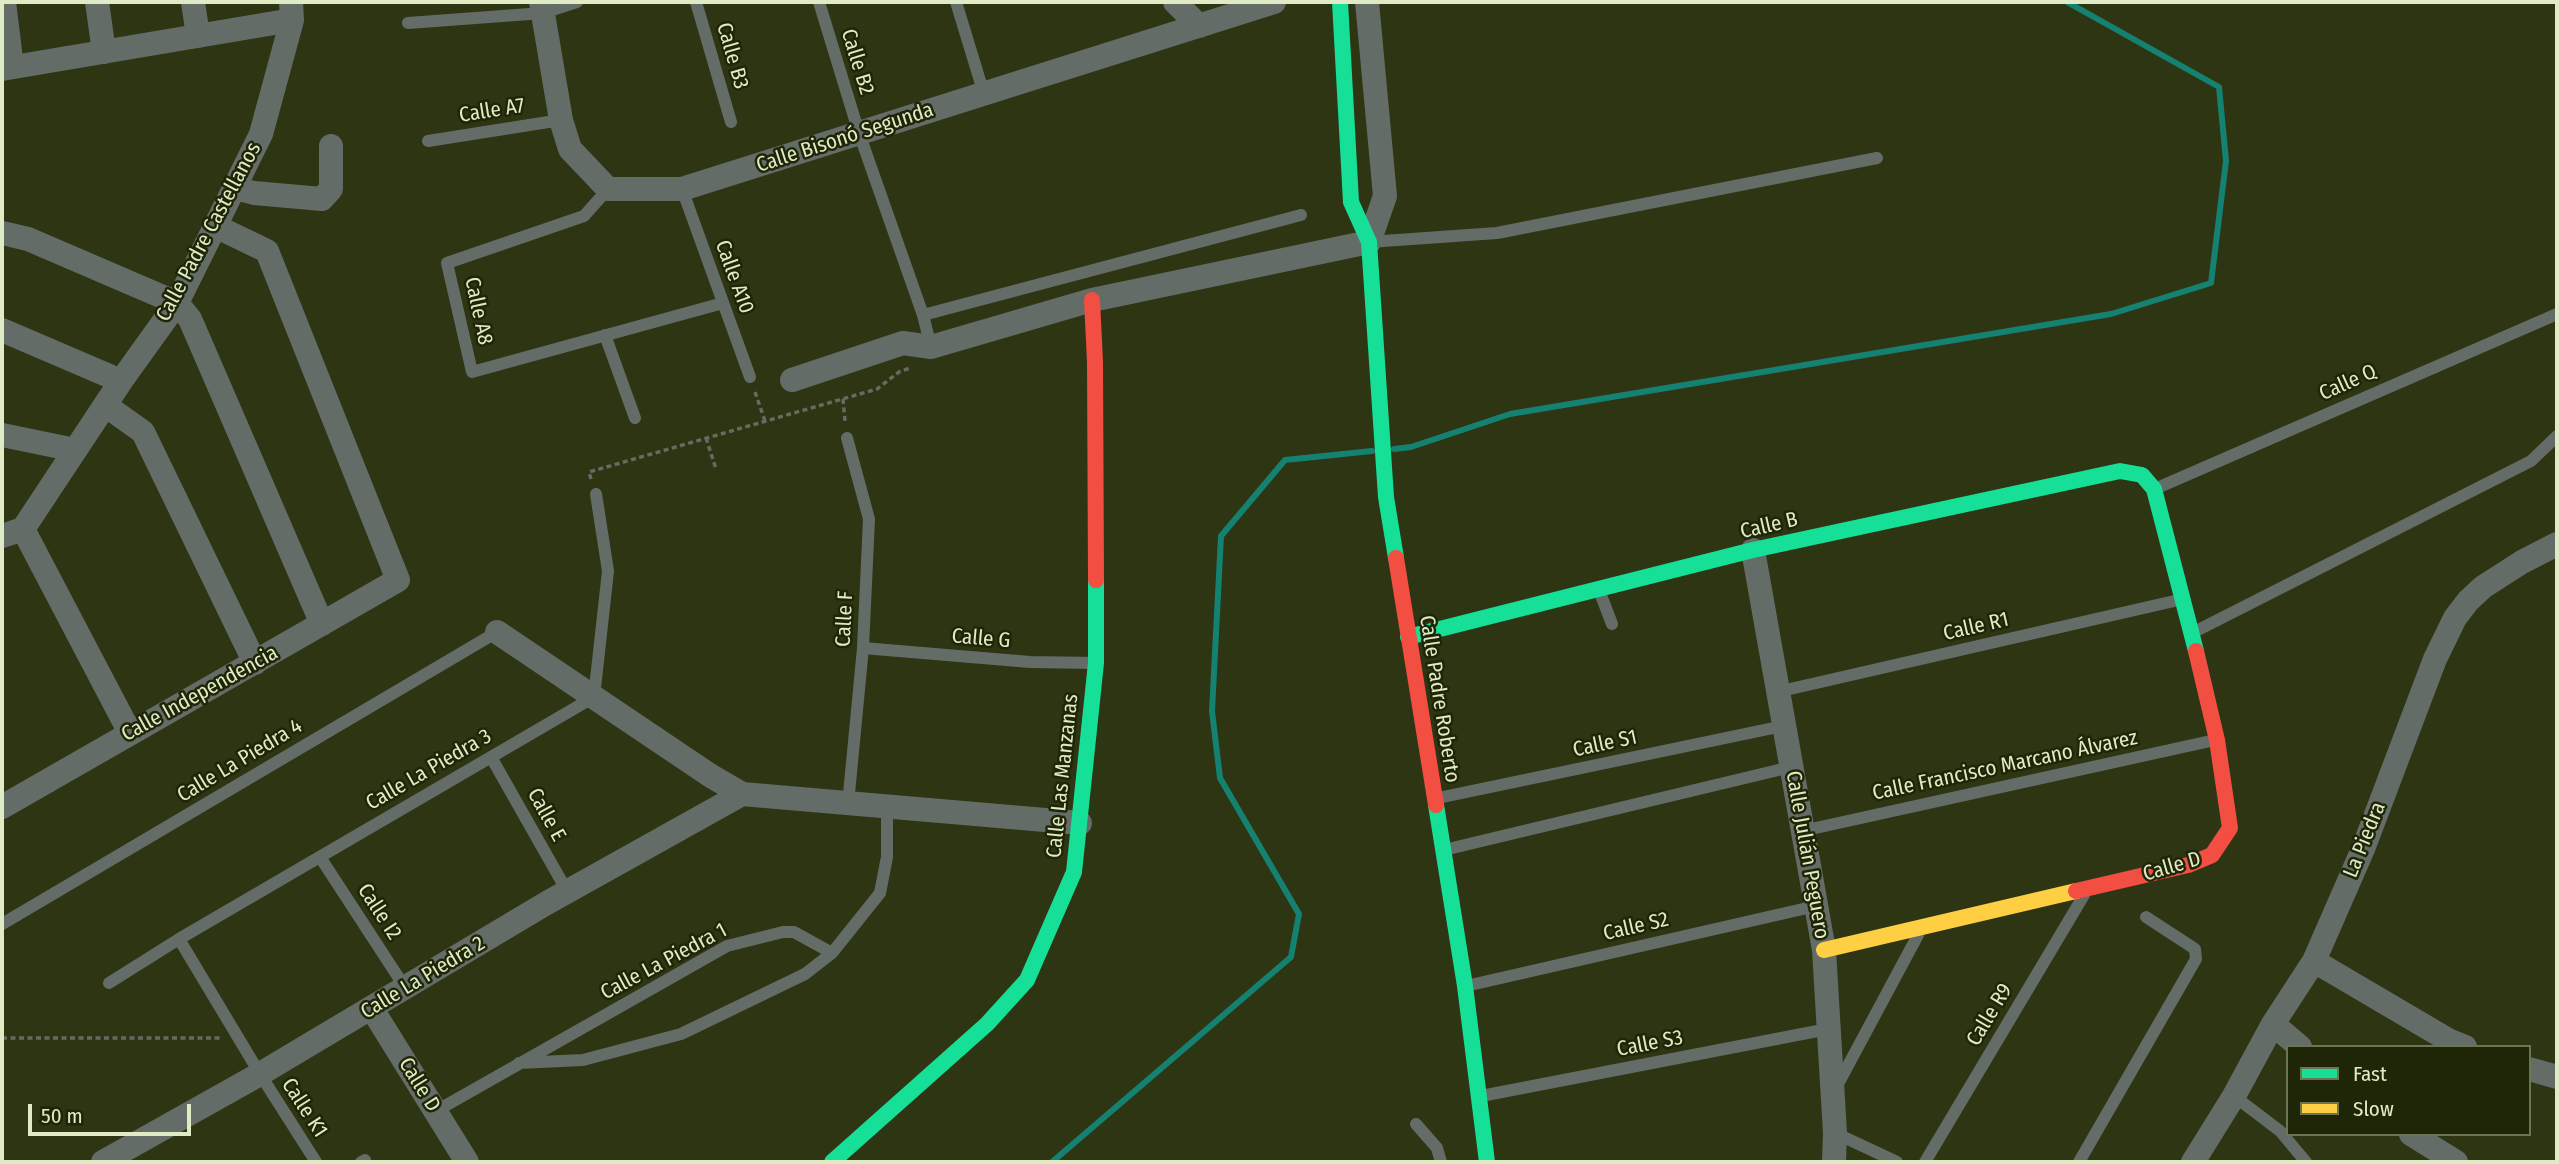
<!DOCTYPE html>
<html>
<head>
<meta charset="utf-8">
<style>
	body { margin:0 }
	#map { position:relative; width:2559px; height:1164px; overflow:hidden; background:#2d3513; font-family:"Fira Sans Condensed",sans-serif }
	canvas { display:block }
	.frame { position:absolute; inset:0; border:4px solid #e0ebc6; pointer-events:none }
	.legend { position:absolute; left:2286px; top:1045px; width:245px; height:91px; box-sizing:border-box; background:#1f2607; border:2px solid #6c7553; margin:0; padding:9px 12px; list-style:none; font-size:21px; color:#e0ebc6 }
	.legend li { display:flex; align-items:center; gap:14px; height:35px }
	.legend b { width:35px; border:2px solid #6c7553 }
	.scale { position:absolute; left:28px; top:1104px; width:163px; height:32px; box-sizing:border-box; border:4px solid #e0ebc6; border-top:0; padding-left:9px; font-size:21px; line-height:24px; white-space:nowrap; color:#e0ebc6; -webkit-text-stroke:5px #1f2607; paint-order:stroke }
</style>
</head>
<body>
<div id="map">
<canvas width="2559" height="1164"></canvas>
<div class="frame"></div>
<ul class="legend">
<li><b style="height:9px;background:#16e098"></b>Fast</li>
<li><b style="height:9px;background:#ffcf43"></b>Slow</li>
</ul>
<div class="scale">50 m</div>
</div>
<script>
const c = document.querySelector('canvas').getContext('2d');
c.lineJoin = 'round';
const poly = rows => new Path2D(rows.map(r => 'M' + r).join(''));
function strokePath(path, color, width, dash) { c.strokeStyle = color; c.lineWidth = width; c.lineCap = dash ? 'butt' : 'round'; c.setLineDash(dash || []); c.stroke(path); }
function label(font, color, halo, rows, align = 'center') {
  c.font = font + ' "Fira Sans Condensed",sans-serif'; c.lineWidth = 5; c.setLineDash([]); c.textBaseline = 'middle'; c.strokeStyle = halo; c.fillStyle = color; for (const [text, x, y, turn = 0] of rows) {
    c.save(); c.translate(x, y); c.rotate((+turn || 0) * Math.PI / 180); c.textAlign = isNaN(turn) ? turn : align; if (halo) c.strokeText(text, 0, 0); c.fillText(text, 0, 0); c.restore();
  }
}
strokePath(poly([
	[1394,449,1411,447,1510,414,2111,314,2211,283,2226,161,2219,87,2067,2],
	[1052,1162,1291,957,1299,914,1220,778,1212,711,1221,536,1285,460,1372,451]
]), '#148171', 6);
strokePath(poly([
	[755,392,765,421],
	[843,399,845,421],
	[706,438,716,469],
	[591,479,589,472,877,389,899,372,910,368],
	[2,1038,220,1038]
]), '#646c61', 3.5, [5, 3.5]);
strokePath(poly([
	[696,2,731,122],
	[819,2,859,133,923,315,931,347],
	[956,2,984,94],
	[408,23,543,13,577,2],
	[428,141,561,120],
	[608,189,584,216,447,263,472,372,723,303],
	[682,189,750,377],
	[1369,242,1497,233,1877,158],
	[923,315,1301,215],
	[605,335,635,418],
	[847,438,869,519,863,648,848,804],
	[2157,488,2557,314],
	[1599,590,1612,624],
	[2196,631,2531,461,2557,436],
	[863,648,1030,662,1096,663],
	[1777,692,2183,599],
	[491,757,567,891],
	[1438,798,1783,726],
	[1802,831,2215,740],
	[1444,850,1791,767],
	[320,857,406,989],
	[2,924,497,632],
	[179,939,260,1074,316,1162],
	[109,983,179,939,594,697,608,571,596,494],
	[1466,986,1816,906],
	[519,1063,583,1060,681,1034,805,974,832,953,880,893,887,857,887,808],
	[1837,1086,1918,935],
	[1481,1096,1828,1029],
	[2234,1096,2280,1131,2306,1162],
	[436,1111,727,946,783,932,794,932,832,953],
	[1416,1124,1437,1148,1441,1162],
	[1835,1133,1897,1162],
	[361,1162,365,1160],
	[1925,1162,2084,895],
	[2079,1162,2196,959,2195,949,2146,917]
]), '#646c68', 12);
strokePath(poly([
	[4,2,12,67],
	[97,2,104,52],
	[193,2,198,36],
	[541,2,561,120,570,149,608,189,682,189,1274,2],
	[1175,2,1199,26],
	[2,69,292,20],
	[235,188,254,193,322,199,331,189,331,146],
	[2,233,28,239,177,303,190,319,322,624],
	[2,330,121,381],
	[792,380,903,343,931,347,1092,300,1369,242,1385,196,1367,2],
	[105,405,143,432,255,663],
	[2,435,75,450],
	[23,529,130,733],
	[2,536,23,529,121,381,177,303,261,134,292,20,291,2],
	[1753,550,1824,950,1835,1133,1834,1162],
	[497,632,711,776,742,794,1080,823],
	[2,807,398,580,267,251,215,226],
	[2314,961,2450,1041,2465,1047],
	[372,1009,467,1162],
	[2273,1024,2300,1047],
	[2529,1069,2557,1077],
	[2411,1134,2456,1162],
	[103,1162,260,1074,545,904,742,794],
	[2193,1162,2234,1096,2273,1024,2314,961,2363,849,2435,659,2455,618,2468,601,2483,587,2522,562,2557,544]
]), '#646c68', 24);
strokePath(poly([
	[1340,2,1351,202,1369,242,1386,497,1396,558],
	[1408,637,1753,550,2120,471,2142,475,2154,489,2196,651],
	[1436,805,1465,986,1487,1162],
	[832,1162,987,1024,1027,980,1074,872,1096,663,1096,580]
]), '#16e098', 16);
strokePath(poly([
	[1824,950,2076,891]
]), '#ffcf43', 16);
strokePath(poly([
	[1092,300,1095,362,1096,580],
	[1396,558,1436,805],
	[2076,891,2188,865,2212,855,2230,828,2217,740,2196,651]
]), '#f24e42', 16);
label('21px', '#e0ebc6', '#1f2607', [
	["Calle B3",732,56,74],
	["Calle B2",857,62,73],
	["Calle A7",492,111,-9],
	["Calle Bisonó Segunda",845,138,-18],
	["Calle Padre Castellanos",209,232,-62],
	["Calle A10",734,277,70],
	["Calle A8",478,311,78],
	["Calle Q",2348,383,-24],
	["Calle B",1769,526,-13],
	["Calle F",845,619,-87],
	["Calle R1",1976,627,-13],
	["Calle G",981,639,5],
	["Calle Independencia",200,694,-29],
	["Calle Padre Roberto",1439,699,81],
	["Calle S1",1605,744,-12],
	["Calle La Piedra 4",240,761,-31],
	["Calle Francisco Marcano Álvarez",2005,766,-12],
	["Calle La Piedra 3",429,770,-30],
	["Calle Las Manzanas",1063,776,-84],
	["Calle E",546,815,61],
	["La Piedra",2365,840,-68],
	["Calle Julián Peguero",1807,855,80],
	["Calle D",2172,867,-16],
	["Calle I2",379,912,57],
	["Calle S2",1636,927,-13],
	["Calle La Piedra 1",664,962,-28],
	["Calle La Piedra 2",423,978,-31],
	["Calle R9",1990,1015,-59],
	["Calle S3",1650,1044,-11],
	["Calle D",419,1085,58],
	["Calle K1",304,1108,57]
]);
</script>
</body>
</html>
